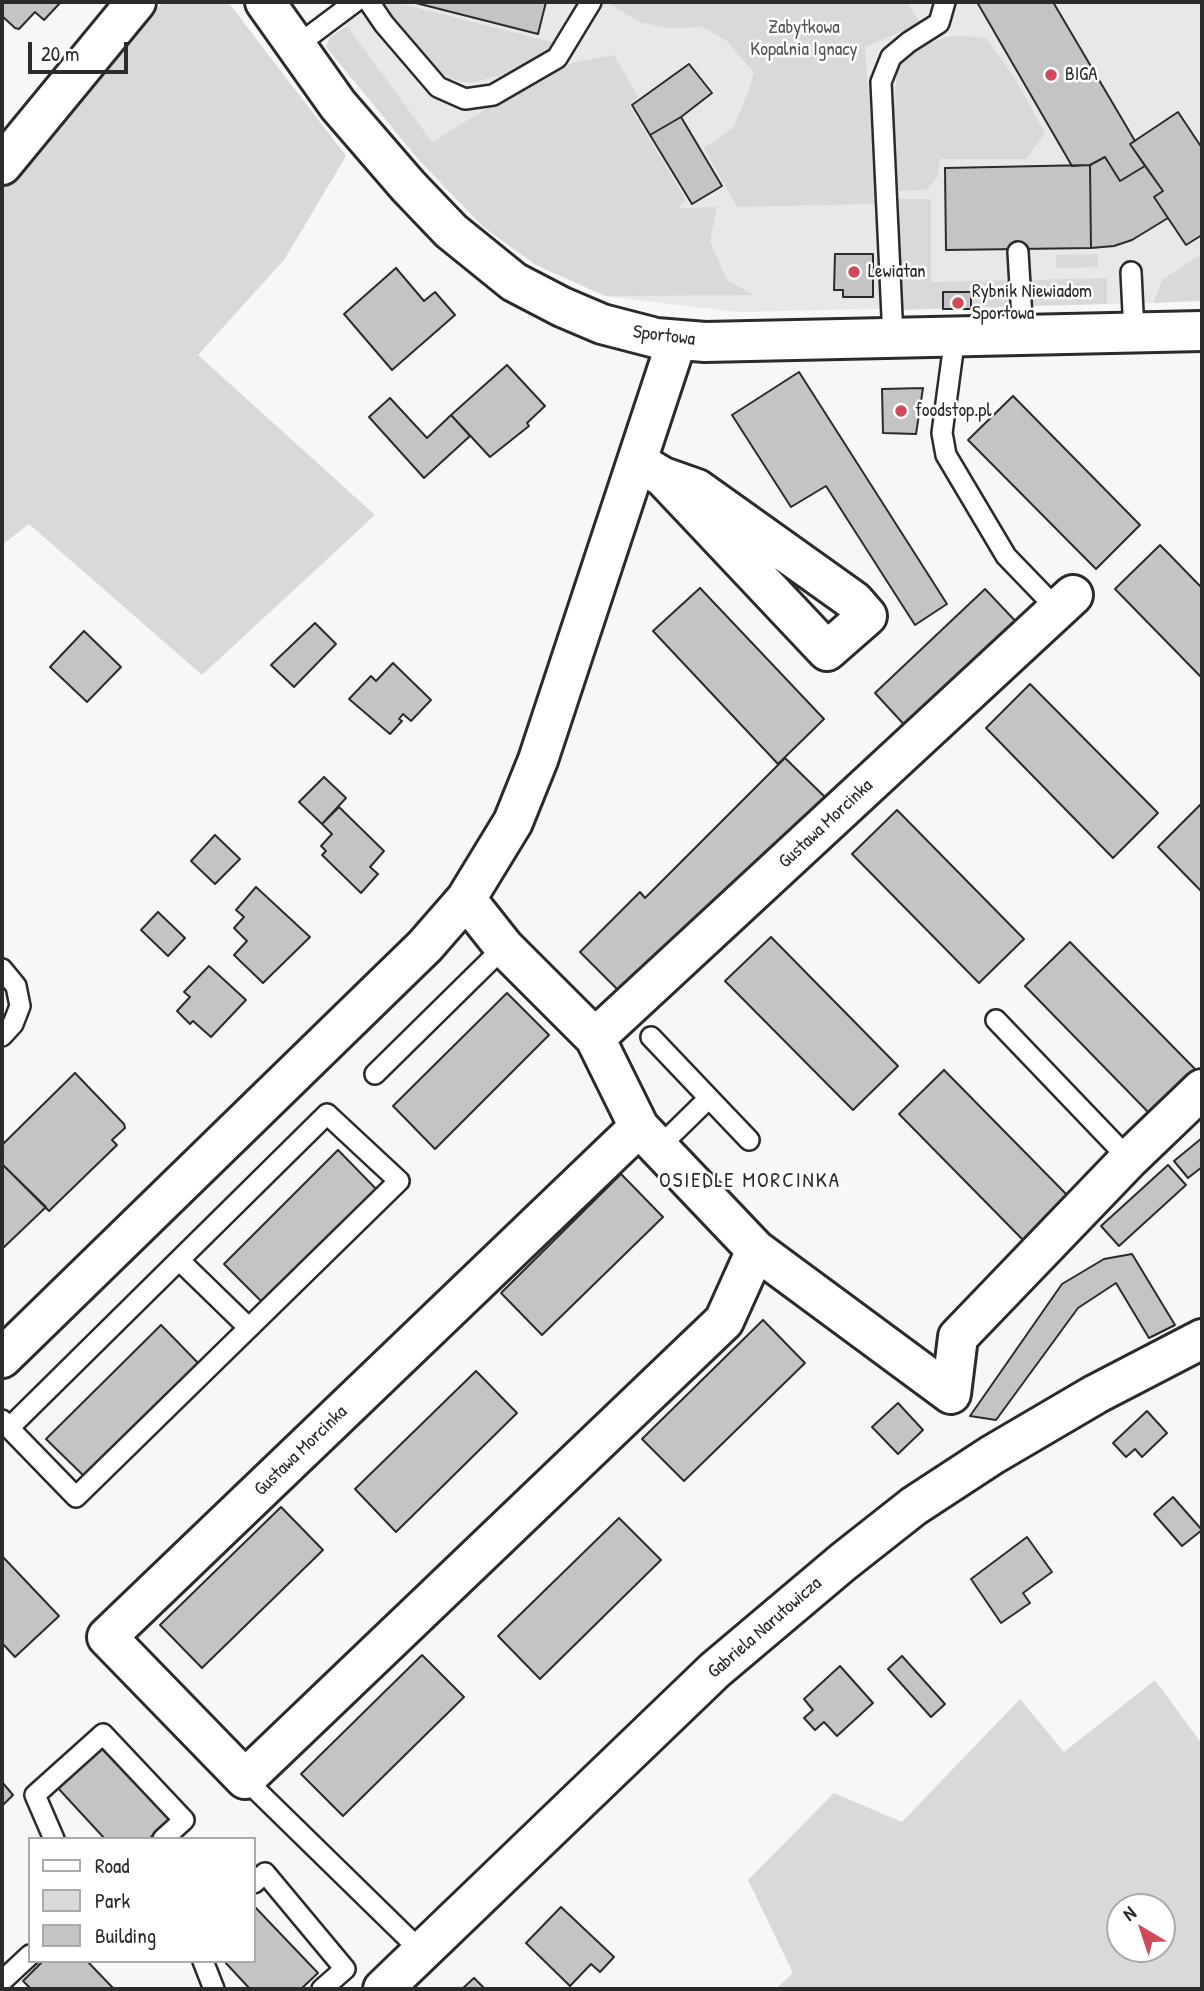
<!DOCTYPE html>
<html>
<head>
<meta charset="utf-8">
<style>
	body { margin:0 }
	#map { position:relative; width:1204px; height:1991px; overflow:hidden; background:#f7f7f7; font-family:"Patrick Hand",sans-serif }
	canvas { display:block }
	.frame { position:absolute; inset:0; border:4px solid #2b2b2b; pointer-events:none }
	.legend { position:absolute; left:28px; top:1837px; width:228px; height:126px; box-sizing:border-box; background:#fff; border:2px solid #aaa; margin:0; padding:9px 12px; list-style:none; font-size:21px; color:#2b2b2b }
	.legend li { display:flex; align-items:center; gap:14px; height:35px }
	.legend b { width:35px; border:2px solid #aaa }
	.north { position:absolute; left:1106px; top:1893px; width:70px; height:70px; box-sizing:border-box; background:#fff; border:2px solid #aaa; border-radius:50%; rotate:321deg; font-size:19px; font-weight:700; line-height:28px; text-align:center; color:#2b2b2b }
	.north::after { content:''; display:block; margin:auto; width:24px; height:32px; background:#d1495b; clip-path:polygon(50% 0,100% 100%,50% 72%,0 100%) }
	.scale { position:absolute; left:28px; top:42px; width:100px; height:32px; box-sizing:border-box; border:4px solid #2b2b2b; border-top:0; padding-left:9px; font-size:21px; line-height:24px; white-space:nowrap; color:#2b2b2b; -webkit-text-stroke:5px #fff; paint-order:stroke }
</style>
</head>
<body>
<div id="map">
<canvas width="1204" height="1991"></canvas>
<div class="frame"></div>
<ul class="legend">
<li><b style="height:9px;background:#fff"></b>Road</li>
<li><b style="height:19px;background:#d9d9d9"></b>Park</li>
<li><b style="height:19px;background:#c4c4c4"></b>Building</li>
</ul>
<div class="north">N</div>
<div class="scale">20 m</div>
</div>
<script>
const c = document.querySelector('canvas').getContext('2d');
c.lineJoin = 'round';
function fill(path, color) { c.fillStyle = color; c.fill(path, 'evenodd'); }
const poly = rows => new Path2D(rows.map(r => 'M' + r).join(''));
function strokePath(path, color, width, dash) { c.strokeStyle = color; c.lineWidth = width; c.lineCap = dash ? 'butt' : 'round'; c.setLineDash(dash || []); c.stroke(path); }
function label(font, color, halo, rows, align = 'center') {
  c.font = font + ' "Patrick Hand",sans-serif'; c.lineWidth = 5; c.setLineDash([]); c.textBaseline = 'middle'; c.strokeStyle = halo; c.fillStyle = color; for (const [text, x, y, turn = 0] of rows) {
    c.save(); c.translate(x, y); c.rotate((+turn || 0) * Math.PI / 180); c.textAlign = isNaN(turn) ? turn : align; if (halo) c.strokeText(text, 0, 0); c.fillText(text, 0, 0); c.restore();
  }
}
fill(poly([
	[329,2,612,2,612,5,639,22,705,2,864,46,921,23,907,2,1198,2,1202,9,1202,253,1162,280,1153,303,737,312,605,296,479,207]
]), '#e8e8e8');
fill(poly([
	[163,2,228,2,346,156,284,260,198,355,375,515,202,675,29,524,2,545,2,178,44,126],
	[383,2,394,2,552,42,549,50,512,72,471,83,450,79,424,57],
	[612,2,907,2,921,23,865,47,877,204,737,207,704,148,733,128,748,93,754,73,727,41,703,27,668,28,639,22,611,5],
	[347,26,432,142,493,105,548,78,574,62,614,55,638,97,629,105,686,200,679,208,717,207,710,241,727,280,753,295,605,296,536,265,483,227,418,159,326,47,330,37],
	[963,36,986,38,1014,77,1045,133,1026,159,940,159,937,178,926,190,896,191,894,107,897,68,917,49,945,37],
	[894,199,931,199,931,282,1008,280,1007,307,900,310],
	[1202,253,1202,301,1153,303,1162,280],
	[1098,254,1098,267,1056,268,1056,255],
	[1107,278,1107,304,1029,306,1028,280],
	[1155,1680,1202,1744,1202,1989,776,1989,793,1973,748,1880,834,1793,902,1822,1020,1699,1064,1752],
	[1120,1907,1162,1907,1162,1949,1120,1949]
]), '#d9d9d9');
const building = poly([
	[2,2,61,2,44,20,35,12,19,29,15,28,2,16,2,2],
	[412,2,546,2,538,34,412,2],
	[977,2,1053,2,1135,141,1130,144,1145,166,1120,181,1105,157,1090,165,1072,166,977,2],
	[689,64,712,93,681,117,650,135,632,105,689,64],
	[1178,112,1202,148,1202,235,1186,245,1154,197,1163,191,1130,144,1178,112],
	[681,117,722,186,692,204,650,135,681,117],
	[1105,157,1120,181,1145,166,1163,191,1154,197,1168,218,1132,240,1114,246,1091,248,1090,165,1105,157],
	[1090,165,1091,248,946,250,945,168,1090,165],
	[835,254,873,254,873,297,843,297,843,290,834,290,835,254],
	[396,268,424,301,435,292,455,315,392,370,344,314,396,268],
	[943,292,971,292,971,309,943,309,943,292],
	[507,365,545,406,527,423,529,426,490,457,451,415,507,365],
	[799,372,947,604,915,625,826,486,791,507,732,415,799,372],
	[923,388,916,434,883,433,882,389,923,388],
	[1013,396,1140,525,1096,569,968,440,1013,396],
	[390,398,427,438,451,415,470,436,424,478,369,417,390,398],
	[1160,545,1202,588,1202,678,1115,589,1160,545],
	[700,588,824,719,778,764,653,631,700,588],
	[985,589,1021,627,910,731,875,693,985,589],
	[315,623,336,644,294,687,271,665,315,623],
	[84,631,121,667,87,702,50,667,84,631],
	[393,663,431,700,411,721,403,714,399,719,402,721,390,734,349,699,371,676,376,681,393,663],
	[1030,684,1158,813,1113,858,986,728,1030,684],
	[785,758,829,801,623,995,580,952,640,892,645,898,785,758],
	[324,777,346,798,322,824,299,802,324,777],
	[1202,803,1202,892,1158,847,1202,803],
	[339,807,384,851,370,867,378,874,361,893,322,855,326,851,321,846,332,834,322,824,339,807],
	[897,810,1024,939,979,983,852,854,897,810],
	[215,835,240,859,215,884,191,861,215,835],
	[256,887,310,937,263,983,234,955,247,941,234,928,244,917,236,910,256,887],
	[158,912,185,938,168,956,141,930,158,912],
	[771,937,898,1066,853,1110,725,981,771,937],
	[1070,942,1197,1071,1152,1116,1025,986,1070,942],
	[209,966,246,1000,211,1037,193,1021,190,1024,177,1011,190,997,184,992,209,966],
	[507,993,549,1035,435,1149,393,1106,507,993],
	[944,1070,1071,1199,1026,1243,899,1114,944,1070],
	[75,1073,124,1124,125,1128,112,1140,117,1145,49,1211,2,1164,2,1145,75,1073],
	[1202,1138,1202,1167,1188,1178,1174,1161,1202,1138],
	[338,1150,380,1193,266,1306,224,1264,338,1150],
	[2,1164,46,1207,2,1249,2,1164],
	[1168,1165,1186,1185,1119,1246,1101,1226,1168,1165],
	[621,1174,663,1217,542,1335,501,1293,621,1174],
	[1132,1254,1175,1325,1149,1338,1116,1283,1078,1308,996,1420,970,1416,1062,1284,1104,1259,1132,1254],
	[763,1320,805,1363,684,1481,642,1439,763,1320],
	[161,1325,203,1368,89,1481,46,1439,161,1325],
	[476,1371,517,1413,396,1532,355,1489,476,1371],
	[898,1403,923,1430,898,1454,872,1427,898,1403],
	[1147,1411,1167,1433,1142,1457,1135,1449,1126,1457,1113,1443,1147,1411],
	[1173,1497,1202,1530,1182,1546,1154,1514,1173,1497],
	[281,1507,323,1550,202,1668,160,1625,281,1507],
	[619,1518,661,1560,540,1679,498,1636,619,1518],
	[1027,1537,1052,1572,1023,1593,1030,1603,1001,1623,971,1579,1027,1537],
	[2,1556,59,1616,15,1657,2,1643,2,1556],
	[422,1655,464,1697,343,1816,301,1774,422,1655],
	[902,1656,945,1704,931,1717,888,1669,902,1656],
	[840,1666,873,1703,837,1736,824,1722,815,1730,804,1718,813,1710,804,1699,840,1666],
	[100,1746,170,1819,149,1839,105,1839,57,1787,100,1746],
	[2,1782,13,1795,2,1806,2,1782],
	[254,1906,318,1973,301,1989,250,1989,224,1961,254,1961,254,1906],
	[561,1907,614,1957,600,1972,591,1964,570,1986,526,1943,561,1907],
	[43,1961,87,1961,114,1989,31,1989,23,1981,43,1961],
	[474,1978,485,1989,462,1989,474,1978]
]);
fill(building, '#c4c4c4');
strokePath(building, '#2b2b2b', 2);
const service = poly([
	[369,2,384,24,438,87,465,99,493,95,557,58,591,2],
	[295,47,355,2],
	[1018,252,1023,335],
	[1131,272,1134,333],
	[955,336,942,433,946,455,1006,556,1058,610],
	[893,338,881,82,891,57,909,42,939,23,945,2],
	[2,969,16,986,20,1006,13,1024,2,1036],
	[996,1020,1129,1159],
	[651,1037,709,1098,658,1148],
	[375,1074,504,947],
	[709,1098,749,1140],
	[179,1260,249,1328],
	[2,1420,9,1428,76,1497,399,1181,327,1114,9,1428],
	[245,1779,422,1952],
	[54,1839,35,1795,103,1734,184,1820,163,1839],
	[254,1883,265,1873,345,1969,322,1989],
	[203,1961,214,1989],
	[2,1981,30,1955]
]);
const minor = poly([
	[2,165,136,2],
	[638,462,663,477,827,651,867,616,854,601,697,489,663,477],
	[466,899,504,947,595,1038,639,1127,756,1250,951,1394,958,1337,1129,1159,1202,1089],
	[595,1038,1073,595],
	[639,1127,107,1637,245,1779,724,1321,756,1250],
	[2,1358,425,946,466,899,513,822,538,760,677,340],
	[383,1989,715,1670,843,1562,914,1506,992,1455,1096,1394,1202,1339]
]);
const tertiary = poly([
	[265,2,338,105,408,186,451,231,514,282,562,307,602,324,656,338,705,342,1202,331]
]);
strokePath(service, '#2b2b2b', 24);
strokePath(minor, '#2b2b2b', 44);
strokePath(tertiary, '#2b2b2b', 44);
strokePath(service, '#fff', 19);
strokePath(minor, '#fff', 38);
strokePath(tertiary, '#fff', 38);
for (const [x, y, r, color] of [
	[1051,75,7,"#d1495b"],
	[854,272,7,"#d1495b"],
	[958,303,7,"#d1495b"],
	[901,411,7,"#d1495b"]
]) { const dot = new Path2D(); dot.arc(x, y, r, 0, 2 * Math.PI); c.fillStyle = color; c.fill(dot); strokePath(dot, '#fff', 2.5); }
label('19px', '#565656', '#fff', [
	["Zabytkowa",804,28],
	["Kopalnia Ignacy",804,50]
]);
label('19px', '#2b2b2b', '#fff', [
	["BIGA",1065,75],
	["Lewiatan",868,272],
	["Rybnik Niewiadom",972,292],
	["Sportowa",972,314],
	["foodstop.pl",915,411]
], 'left');
label('19px', '#2b2b2b', '#fff', [
	["Sportowa",664,336,7],
	["Gustawa Morcinka",826,824,-43],
	["Gustawa Morcinka",301,1451,-44],
	["Gabriela Narutowicza",765,1628,-41]
]);
c.letterSpacing = '2px';
label('21px', '#2b2b2b', '#fff', [
	["OSIEDLE MORCINKA",750,1181]
]);
c.letterSpacing = '0px';
</script>
</body>
</html>
